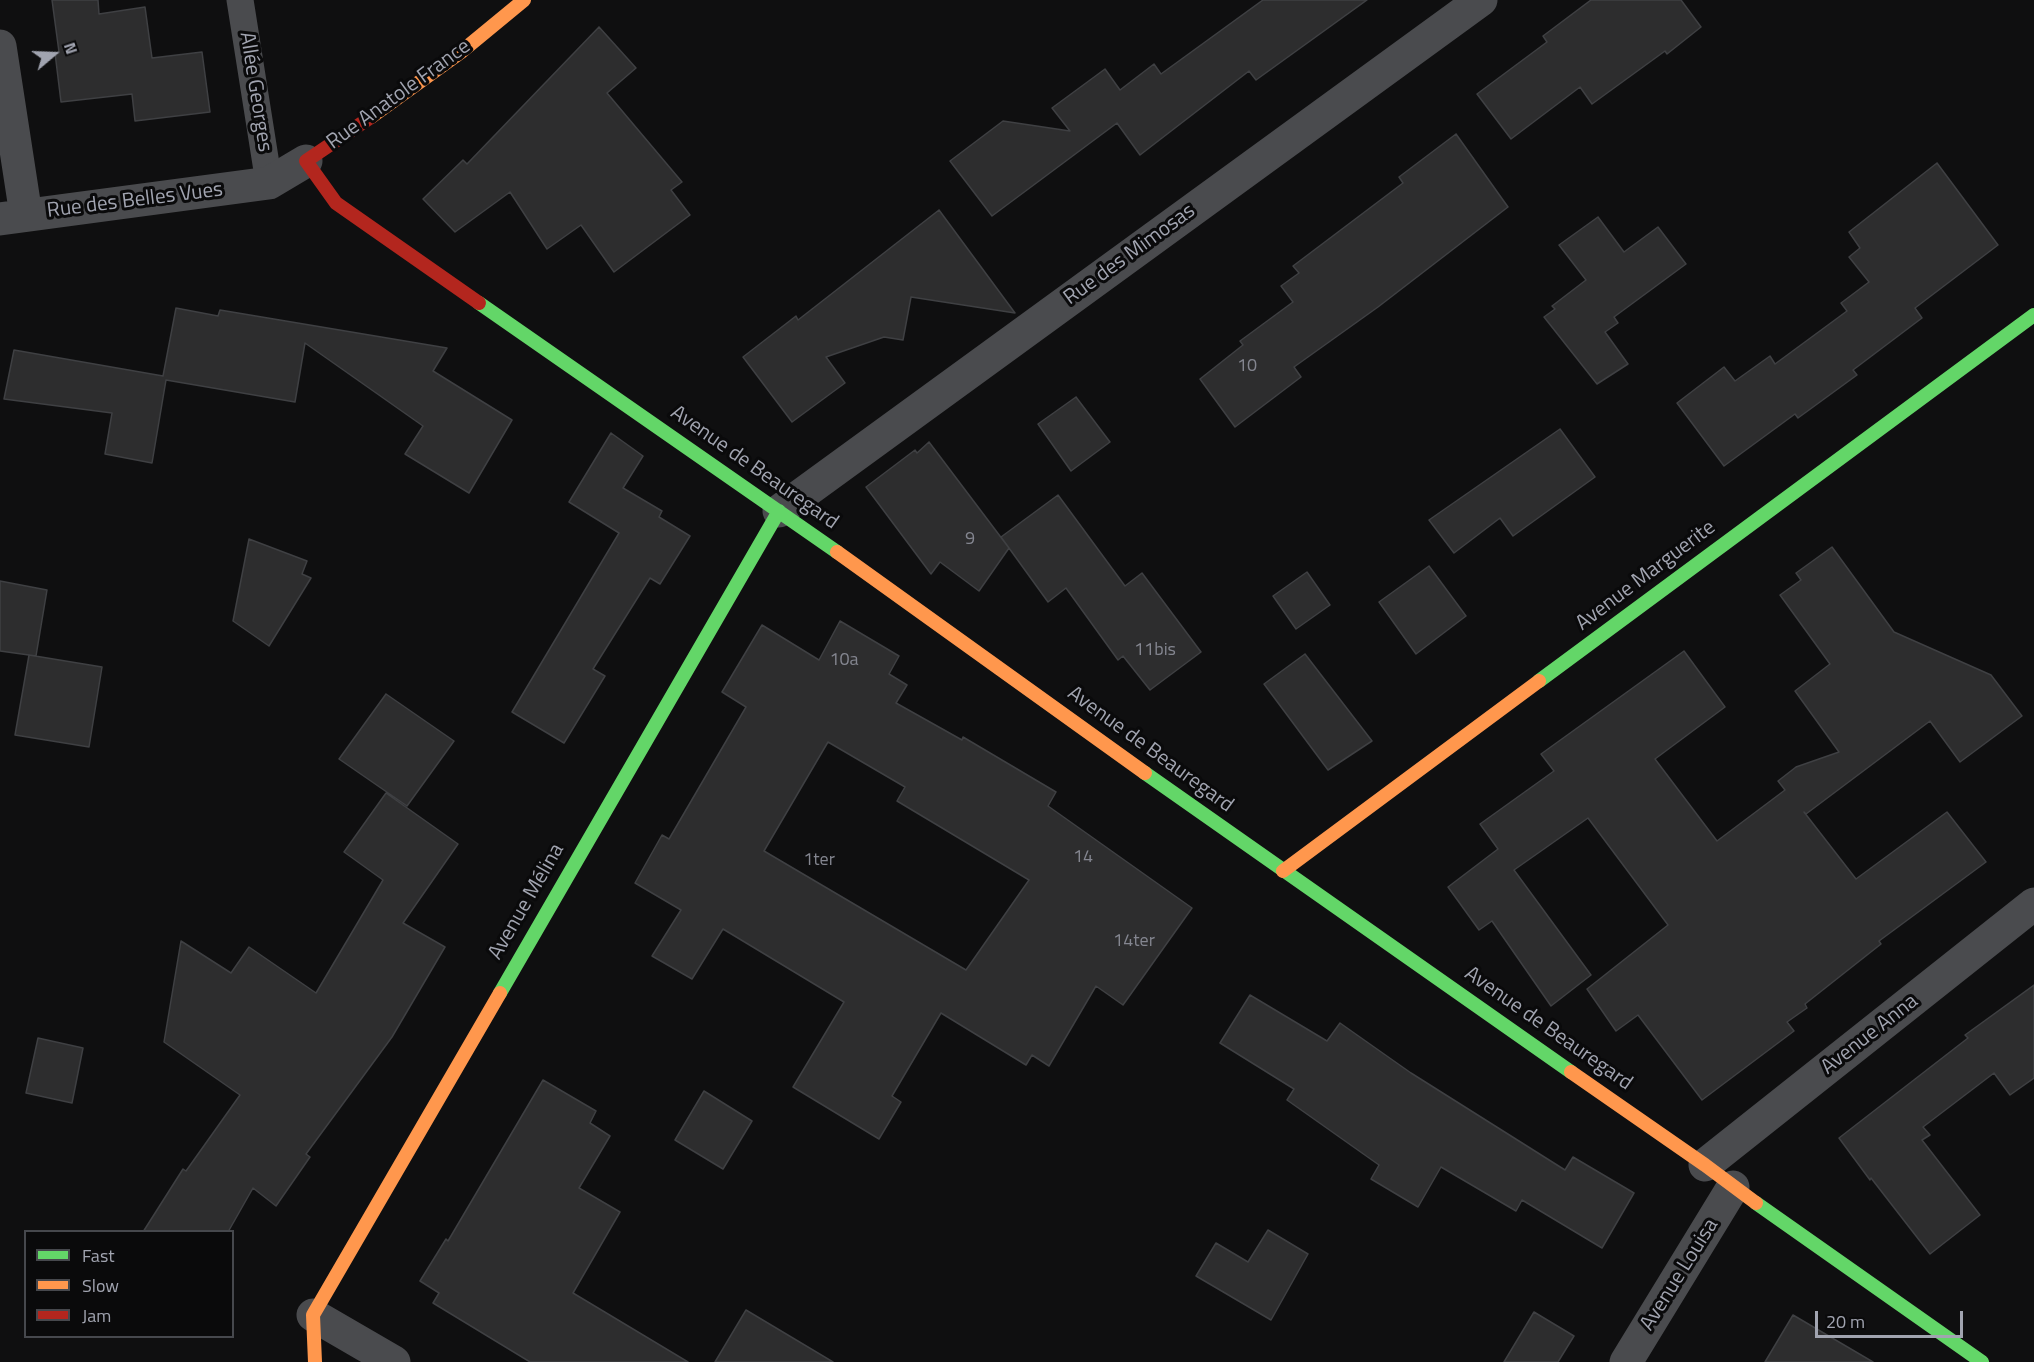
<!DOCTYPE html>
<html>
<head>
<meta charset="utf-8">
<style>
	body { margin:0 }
	#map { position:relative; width:2034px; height:1362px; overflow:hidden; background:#0f0f10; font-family:"Titillium Web",sans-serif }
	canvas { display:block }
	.legend { position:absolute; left:24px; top:1230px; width:210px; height:108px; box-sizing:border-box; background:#0a0a0b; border:2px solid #46484d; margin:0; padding:8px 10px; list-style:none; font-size:18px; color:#a1a4b0 }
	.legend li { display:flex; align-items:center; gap:12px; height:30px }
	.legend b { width:30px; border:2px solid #46484d }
	.north { position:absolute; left:24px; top:24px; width:60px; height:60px; -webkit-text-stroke:4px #0a0a0b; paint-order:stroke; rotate:71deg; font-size:16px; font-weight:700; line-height:24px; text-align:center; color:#a1a4b0 }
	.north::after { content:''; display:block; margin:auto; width:21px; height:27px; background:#a1a4b0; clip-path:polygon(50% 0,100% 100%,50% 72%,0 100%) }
	.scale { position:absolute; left:1815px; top:1311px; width:148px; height:27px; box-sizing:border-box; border:3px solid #a1a4b0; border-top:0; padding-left:8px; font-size:18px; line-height:21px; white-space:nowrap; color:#a1a4b0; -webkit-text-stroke:4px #0a0a0b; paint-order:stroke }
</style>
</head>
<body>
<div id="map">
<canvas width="2034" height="1362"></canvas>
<ul class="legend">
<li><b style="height:8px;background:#63d668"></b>Fast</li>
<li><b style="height:8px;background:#ff974d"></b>Slow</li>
<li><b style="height:8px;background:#b3261e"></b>Jam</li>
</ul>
<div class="north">N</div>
<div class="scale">20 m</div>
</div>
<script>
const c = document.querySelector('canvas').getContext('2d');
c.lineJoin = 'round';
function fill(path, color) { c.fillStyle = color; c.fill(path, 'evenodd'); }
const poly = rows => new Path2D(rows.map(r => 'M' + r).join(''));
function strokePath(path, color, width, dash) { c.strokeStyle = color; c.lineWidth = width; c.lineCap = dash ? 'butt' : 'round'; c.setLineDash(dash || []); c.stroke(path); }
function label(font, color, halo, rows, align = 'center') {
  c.font = font + ' "Titillium Web",sans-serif'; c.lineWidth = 6; c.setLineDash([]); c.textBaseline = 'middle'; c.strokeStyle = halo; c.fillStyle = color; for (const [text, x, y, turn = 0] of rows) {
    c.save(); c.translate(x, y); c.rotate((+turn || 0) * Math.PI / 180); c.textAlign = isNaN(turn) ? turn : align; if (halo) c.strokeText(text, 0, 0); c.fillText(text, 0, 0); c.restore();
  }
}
const building = poly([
	[52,0,98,0,99,14,145,7,152,58,202,52,210,112,135,121,132,94,61,102,55,53,59,52,52,0],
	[1263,0,1367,0,1256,80,1249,71,1140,155,1117,123,992,216,950,161,1003,121,1070,131,1052,108,1105,69,1120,90,1154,64,1161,74,1263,0],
	[1591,0,1681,0,1701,27,1667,54,1665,51,1592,104,1580,87,1511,139,1477,94,1547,42,1543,36,1591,0],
	[599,27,636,68,607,93,682,182,671,190,690,215,614,272,581,225,547,249,510,192,455,232,423,199,463,160,467,164,599,27],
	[1456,134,1508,207,1378,307,1294,367,1301,377,1235,427,1200,379,1243,345,1240,341,1293,302,1281,286,1299,273,1293,266,1403,183,1399,177,1456,134],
	[1937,163,1998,245,1915,308,1922,318,1853,370,1857,375,1798,418,1795,414,1724,466,1677,403,1724,367,1735,381,1770,356,1775,364,1847,311,1841,303,1869,282,1849,257,1860,248,1849,232,1937,163],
	[939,210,1015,313,911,297,903,340,884,337,826,357,845,383,792,422,743,357,796,316,798,320,939,210],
	[1598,217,1624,252,1658,227,1686,264,1614,317,1618,323,1605,332,1628,364,1597,384,1544,317,1555,309,1552,306,1586,280,1559,245,1598,217],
	[176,308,218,316,220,310,447,348,433,371,512,420,469,493,405,454,423,426,305,343,295,402,166,380,152,463,105,454,112,413,4,399,14,350,163,376,176,308],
	[1076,397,1110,442,1071,471,1038,424,1076,397],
	[1560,429,1595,477,1513,536,1500,518,1454,553,1429,520,1560,429],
	[611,433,643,456,623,488,662,511,659,517,690,536,660,584,650,578,593,669,605,676,564,743,512,712,619,533,569,502,611,433],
	[929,442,1009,548,979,591,940,562,931,574,866,487,915,450,917,453,929,442],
	[1058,495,1125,586,1142,573,1201,652,1150,690,1123,656,1118,660,1066,588,1048,602,1001,537,1058,495],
	[249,539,307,561,302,574,311,578,269,646,233,621,249,539],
	[1832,547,1894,632,1991,675,2022,716,1960,762,1930,721,1806,814,1804,812,1856,879,1947,812,1986,862,1879,941,1881,944,1805,1004,1807,1008,1787,1022,1794,1031,1702,1100,1638,1015,1616,1031,1587,989,1668,925,1588,818,1514,870,1591,975,1551,1006,1492,921,1479,930,1448,887,1498,849,1480,824,1554,771,1541,754,1684,651,1725,707,1655,759,1717,841,1785,790,1778,781,1796,767,1839,752,1795,691,1830,664,1780,595,1801,580,1796,573,1832,547],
	[1429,566,1466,616,1416,654,1379,602,1429,566],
	[1307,572,1330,605,1296,629,1273,596,1307,572],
	[0,581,47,590,36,656,0,651,0,581],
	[840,621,899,656,889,674,907,685,896,703,962,740,963,737,1056,792,1048,806,1192,908,1123,1005,1096,986,1049,1066,1032,1055,1026,1065,941,1013,892,1096,901,1102,879,1139,793,1087,844,1002,723,929,692,979,652,956,681,910,635,883,662,835,669,839,746,707,722,692,762,625,819,660,840,621],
	[828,742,905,787,897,801,1029,880,966,970,764,851,828,742],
	[1305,654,1372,741,1328,770,1264,684,1305,654],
	[29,655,102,667,89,747,15,735,29,655],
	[386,694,454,741,407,806,339,759,386,694],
	[386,793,458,844,403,923,445,947,392,1037,306,1154,310,1157,276,1206,253,1188,228,1232,143,1232,183,1169,186,1171,240,1095,164,1042,181,941,231,973,249,947,316,993,383,880,344,852,386,793],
	[2034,985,2034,1078,2010,1095,1994,1073,1923,1127,1930,1135,1922,1140,1980,1215,1930,1254,1871,1178,1870,1180,1839,1138,1968,1038,1965,1035,2034,985],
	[1250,995,1327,1041,1340,1023,1411,1073,1565,1170,1573,1157,1634,1193,1602,1248,1522,1200,1516,1211,1441,1167,1418,1207,1371,1179,1379,1165,1287,1100,1294,1089,1220,1043,1250,995],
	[38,1038,83,1048,72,1103,26,1093,38,1038],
	[543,1080,596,1111,590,1123,610,1136,579,1188,620,1212,573,1293,688,1362,530,1362,433,1303,439,1293,420,1281,446,1239,448,1241,543,1080],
	[704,1091,752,1121,723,1169,675,1140,704,1091],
	[1268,1230,1308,1254,1271,1320,1196,1276,1216,1243,1248,1262,1268,1230],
	[746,1310,833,1362,715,1362,746,1310],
	[1534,1312,1574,1336,1558,1362,1504,1362,1534,1312],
	[1793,1315,1873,1362,1765,1362,1793,1315]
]);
fill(building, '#2d2d2e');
strokePath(building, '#3f4043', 1.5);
strokePath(poly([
	[240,0,269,183]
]), '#4a4b4e', 27);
strokePath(poly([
	[0,46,26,215],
	[0,219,269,183,306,161],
	[779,511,1481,0],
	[1705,1165,2034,904],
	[313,1315,394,1362],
	[1626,1362,1733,1187]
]), '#4a4b4e', 33);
strokePath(poly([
	[479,303,837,552],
	[1539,681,2034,315],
	[1145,773,1571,1072],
	[500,993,779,511],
	[1756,1203,1982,1362]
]), '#63d668', 14);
strokePath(poly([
	[371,117,461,52,524,0],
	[837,552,1145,773],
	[1283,871,1539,681],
	[1571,1072,1705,1165,1756,1203],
	[315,1362,313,1315,500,993]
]), '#ff974d', 14);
strokePath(poly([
	[371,117,306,161,336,203,479,303]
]), '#b3261e', 14);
label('18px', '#848690', null, [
	["10",1247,367],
	["9",970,540],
	["11bis",1155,651],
	["10a",844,661],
	["14",1083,858],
	["1ter",819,861],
	["14ter",1134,942]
]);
label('21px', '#a1a4b0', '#0a0a0b', [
	["Allée Georges",255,92,81],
	["Rue Anatole France",399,95,-36],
	["Rue des Belles Vues",135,201,-7],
	["Rue des Mimosas",1130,255,-36],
	["Avenue de Beauregard",754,468,35],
	["Avenue Marguerite",1646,576,-37],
	["Avenue de Beauregard",1150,750,36],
	["Avenue Mélina",527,902,-60],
	["Avenue de Beauregard",1548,1029,35],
	["Avenue Anna",1870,1035,-38],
	["Avenue Louisa",1680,1275,-58]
]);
</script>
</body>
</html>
